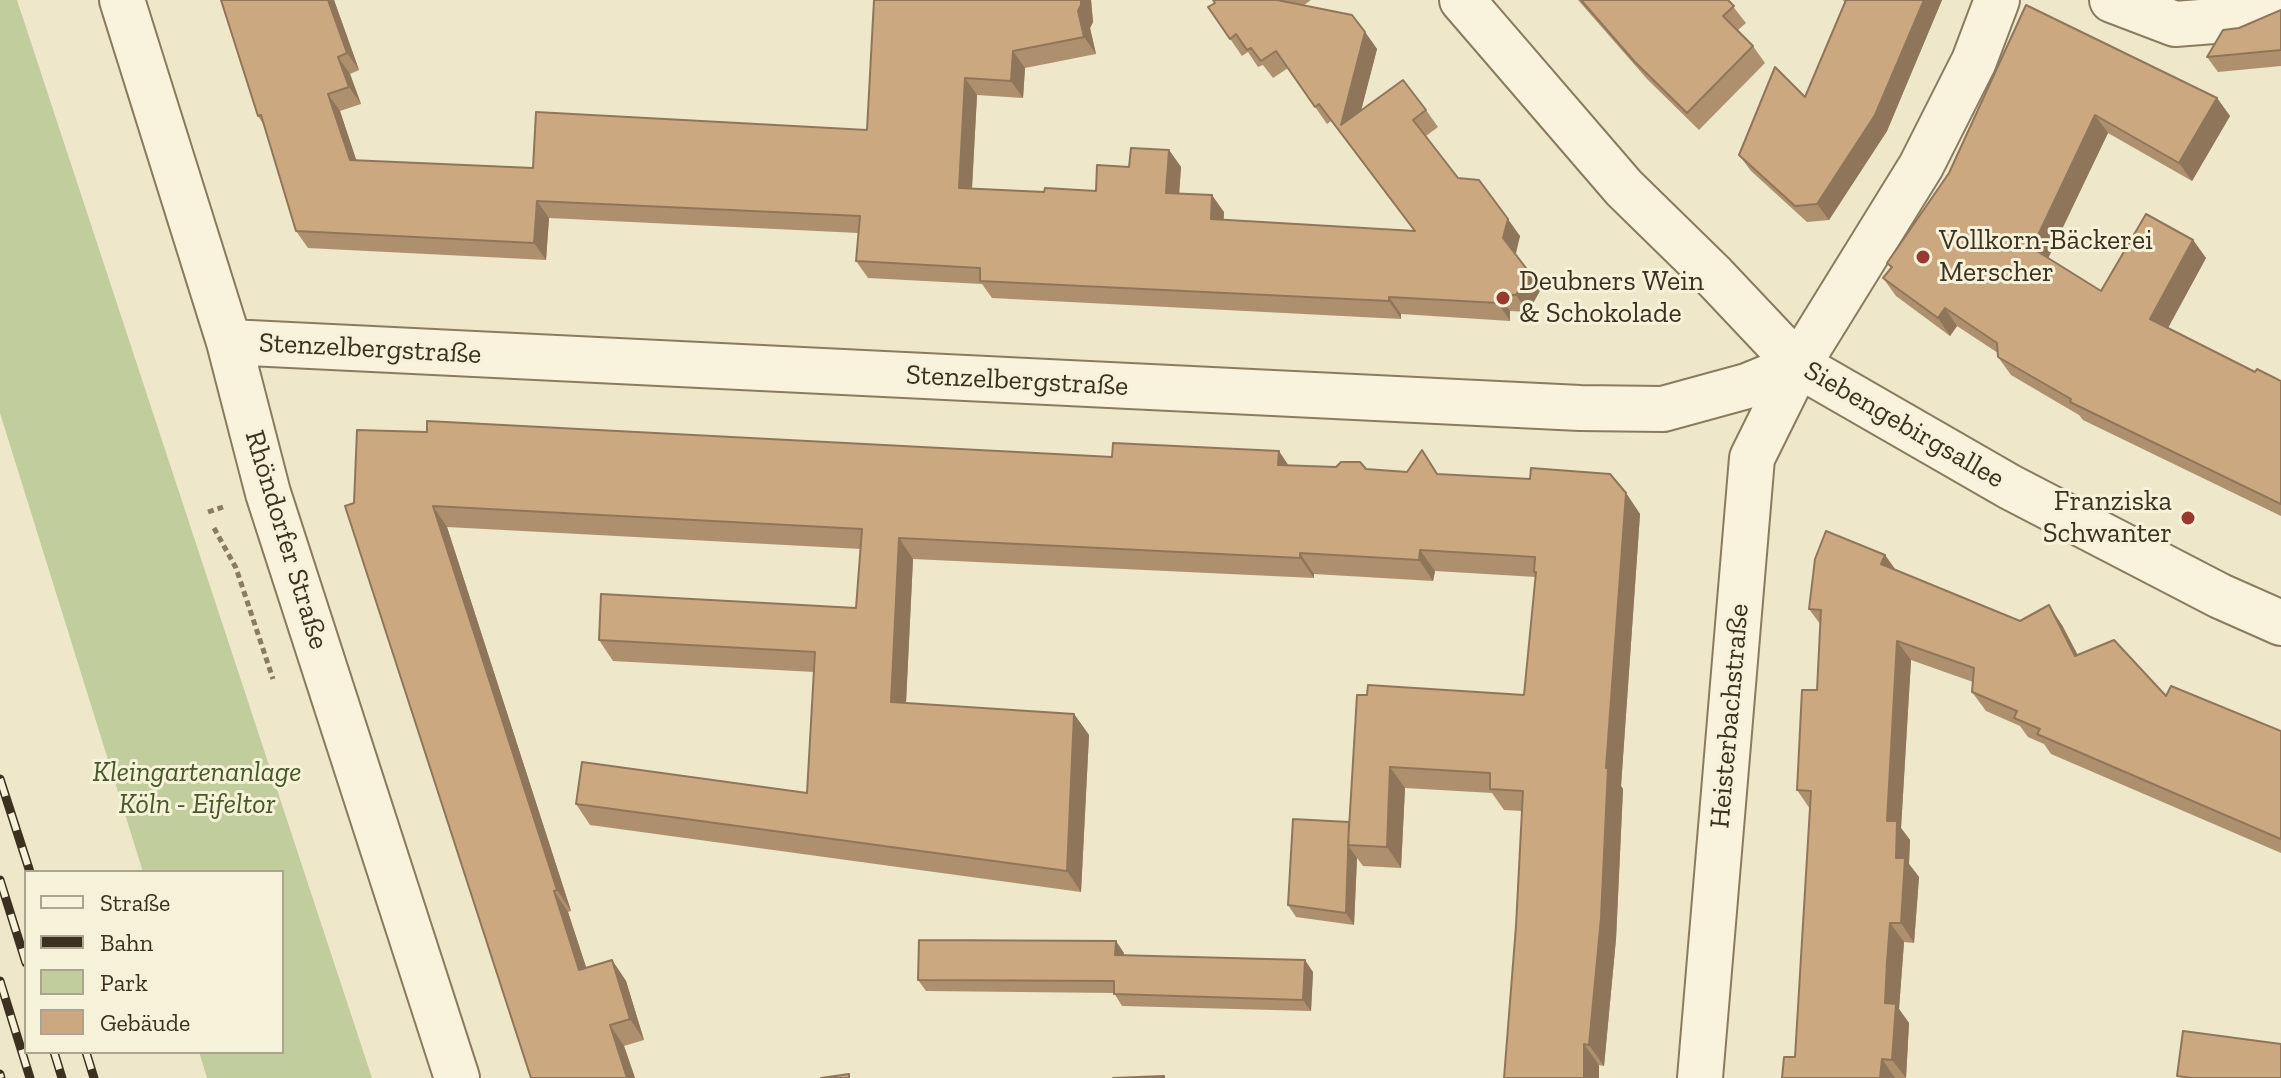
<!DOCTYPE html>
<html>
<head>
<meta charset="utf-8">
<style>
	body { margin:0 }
	#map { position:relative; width:2281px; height:1078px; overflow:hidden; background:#eee7ca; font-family:"Zilla Slab",serif }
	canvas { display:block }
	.legend { position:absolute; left:24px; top:870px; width:260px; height:184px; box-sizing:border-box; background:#f6f1d9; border:2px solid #aca48f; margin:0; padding:10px 14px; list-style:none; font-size:24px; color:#3c3121 }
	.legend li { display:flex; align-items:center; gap:16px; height:40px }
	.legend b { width:40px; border:2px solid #aca48f }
</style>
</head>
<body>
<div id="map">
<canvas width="2281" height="1078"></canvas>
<ul class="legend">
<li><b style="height:10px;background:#f9f3dd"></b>Straße</li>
<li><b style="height:10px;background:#3c3121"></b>Bahn</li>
<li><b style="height:22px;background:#c2cd9d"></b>Park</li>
<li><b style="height:22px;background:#cca880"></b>Gebäude</li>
</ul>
</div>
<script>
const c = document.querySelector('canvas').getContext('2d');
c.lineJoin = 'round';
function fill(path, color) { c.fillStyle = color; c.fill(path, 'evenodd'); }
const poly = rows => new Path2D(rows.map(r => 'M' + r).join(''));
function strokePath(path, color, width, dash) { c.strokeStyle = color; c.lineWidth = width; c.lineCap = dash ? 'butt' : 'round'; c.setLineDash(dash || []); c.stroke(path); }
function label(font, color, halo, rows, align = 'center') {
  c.font = font + ' "Zilla Slab",serif'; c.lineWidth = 6; c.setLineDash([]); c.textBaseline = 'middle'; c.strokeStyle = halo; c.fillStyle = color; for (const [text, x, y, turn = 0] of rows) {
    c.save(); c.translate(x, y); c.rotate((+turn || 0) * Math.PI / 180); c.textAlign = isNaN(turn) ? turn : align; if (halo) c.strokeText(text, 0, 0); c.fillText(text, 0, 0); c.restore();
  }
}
fill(poly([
	[0,0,17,0,372,1078,207,1078,199,1052,282,1052,282,872,143,872,0,413]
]), '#c2cd9d');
const minor = poly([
	[122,0,229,342,268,493,457,1078],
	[1462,0,1624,188,1714,276,1798,365,2010,487,2220,596,2281,623],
	[2112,0,2175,24,2240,19,2277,5,2279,0],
	[229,342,1580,408,1663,409,1747,386,1798,365],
	[1700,1078,1752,458,1798,365,1921,166,1974,61,1997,0]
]);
strokePath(minor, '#8b7b5e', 48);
strokePath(poly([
	[208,512,223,507],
	[214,528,236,568,273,679]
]), '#8b7b5e', 5, [6, 4]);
strokePath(minor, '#f9f3dd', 44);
const rail = poly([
	[0,779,30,872],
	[0,880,26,963],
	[0,981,30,1078],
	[54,1052,62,1078],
	[86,1052,94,1078],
	[0,1074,1,1078]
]);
strokePath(rail, '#3c3121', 9);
strokePath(rail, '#f6f1d9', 6, [18]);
fill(poly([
	[334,0,359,70,350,74,361,104,340,111,356,161,533,168,867,130,874,0,1091,0,1093,22,1090,28,1096,54,1025,68,1023,98,977,95,972,189,1044,192,1096,191,1129,167,1169,150,1181,167,1179,194,1224,212,1223,220,1414,231,1331,121,1327,124,1288,68,1273,78,1263,65,1258,67,1248,52,1242,56,1208,7,1215,3,1213,0,1311,0,1304,5,1365,32,1377,49,1361,110,1426,110,1438,127,1426,136,1458,178,1520,236,1516,254,1541,289,1528,312,1510,311,1510,321,1401,314,1401,319,992,298,982,284,868,278,856,261,858,233,549,218,546,260,308,248,296,231,264,125,258,116],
	[1578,0,1728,0,1746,23,1738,30,1753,46,1765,63,1699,130,1647,79],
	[1843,0,1942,0,1887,131,1829,220,1807,222,1751,171,1739,155,1805,97,1845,3],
	[2026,5,2217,98,2230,116,2192,181,2108,133,2048,259,2101,291,2193,240,2206,258,2168,328,2255,372,2281,381,2281,516,2083,420,2079,415,2011,375,1998,357,1998,353,1957,326,1950,336,1896,296,1883,278,1891,268,1887,263,1949,173],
	[2281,10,2281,66,2218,72,2207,57,2239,28],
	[1112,457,1438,474,1626,493,1640,514,1621,786,1623,789,1616,939,1604,1066,1599,1065,1599,1078,1516,926,1522,811,1504,810,1492,793,1405,788,1401,868,1363,866,1357,858,1354,925,1296,917,1288,905,1349,822,1357,695,1524,695,1536,577,1435,571,1433,581,1314,574,1314,578,913,559,906,703,1074,714,1089,735,1081,892,590,825,576,804,807,793,814,672,613,661,599,640,856,608,861,549,447,527,571,911,568,912,586,968,612,960,626,981,644,1040,624,1046,635,1078,345,506],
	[1885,555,1896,570,2020,621,2062,625,2078,655,2166,696,2281,731,2281,853,2051,754,2044,744,2028,737,2020,726,1986,711,1972,692,1973,682,1911,660,1901,828,1910,840,1909,864,1919,877,1914,943,1904,942,1901,981,1899,1009,1909,1023,1906,1078,1782,1078,1795,1057,1810,809,1797,790,1817,690,1820,624,1809,609],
	[1124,953,1123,956,1313,972,1311,1011,1122,1006,1114,993,926,991,918,980]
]), '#af906e');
fill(poly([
	[328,0,334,0,359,70,347,53],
	[1081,0,1091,0,1093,22,1090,28,1096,54,1084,37,1078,11],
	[1924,0,1942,0,1887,131,1829,220,1817,204],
	[1365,32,1377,49,1353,142,1341,125],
	[1013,51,1025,68,1023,98,1011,81],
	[338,57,350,74,361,104,349,87],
	[965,78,977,95,971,205,959,188],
	[328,94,340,111,362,177,350,160],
	[2217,98,2230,116,2192,181,2179,163],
	[2095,115,2108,133,2044,266,2032,248],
	[1169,150,1181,167,1178,210,1166,193],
	[1212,195,1224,212,1223,236,1211,219],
	[537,201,549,218,546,260,534,243],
	[1508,219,1520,236,1515,255,1503,238],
	[2193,240,2206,258,2163,337,2150,319],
	[1529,272,1541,289,1528,312,1516,295],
	[1498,294,1510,311,1510,321,1498,303],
	[1389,297,1401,314,1401,319,1389,301],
	[1945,308,1957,326,1950,336,1938,318],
	[1279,451,1293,472,1278,465],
	[1626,493,1640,514,1621,786,1623,789,1616,939,1604,1066,1589,1045,1606,768],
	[433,506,447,527,571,911,557,890],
	[899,538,913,559,905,723,891,702],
	[1420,550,1435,571,1433,581,1419,560],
	[1300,553,1314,574,1314,578,1300,558],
	[1885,555,1898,574,1881,564],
	[2049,605,2062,625,2088,676,2075,656],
	[1897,641,1911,660,1901,828,1910,840,1909,864,1919,877,1914,943,1901,923,1887,821],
	[1074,714,1089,735,1081,892,1067,871],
	[1390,767,1405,788,1401,868,1387,847],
	[1349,847,1357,858,1354,925,1346,913],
	[554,891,568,912,594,991,579,970],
	[1890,923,1904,942,1899,1009,1909,1023,1906,1078,1892,1060,1885,1003],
	[1116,941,1124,953,1123,967,1115,955],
	[612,960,626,981,644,1040,630,1019],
	[1305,960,1313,972,1311,1011,1303,1000],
	[610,1025,624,1046,635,1078,627,1078],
	[1584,1044,1599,1065,1599,1078,1584,1078],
	[1882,1059,1895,1078,1880,1078]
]), '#8f765a');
const building = poly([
	[221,0,328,0,347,53,338,57,349,87,328,94,350,160,533,168,536,112,867,130,874,0,1081,0,1081,5,1078,11,1084,37,1013,51,1011,81,965,78,959,188,1044,192,1045,188,1096,191,1097,165,1129,167,1131,148,1169,150,1166,193,1212,195,1211,219,1415,231,1319,104,1315,107,1276,51,1261,61,1251,48,1247,50,1236,34,1230,39,1208,7,1215,3,1213,0,1277,0,1352,15,1365,32,1341,125,1403,80,1426,110,1413,120,1458,178,1479,180,1508,219,1503,238,1529,272,1516,295,1498,294,1498,303,1389,297,1389,301,980,281,980,268,856,261,860,216,537,201,534,243,296,231,261,115,258,116,221,0],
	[1581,0,1728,0,1734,6,1723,16,1753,46,1687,113,1635,62,1581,0],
	[1846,0,1924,0,1875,115,1817,204,1795,206,1739,155,1775,67,1805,97,1846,0],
	[2026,5,2217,98,2179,163,2095,115,2032,248,2101,291,2146,214,2193,240,2150,319,2255,372,2257,369,2281,381,2281,504,2070,402,2071,399,1998,357,1997,343,1945,308,1938,318,1883,278,1892,267,1887,263,1949,173,2026,5],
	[2281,10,2281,50,2207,57,2223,30,2239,28,2281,10],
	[427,421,1112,457,1113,443,1279,451,1278,465,1336,467,1341,462,1360,462,1366,469,1407,472,1422,450,1437,474,1530,479,1531,468,1610,474,1626,493,1606,768,1608,768,1601,918,1589,1045,1584,1044,1584,1078,1504,1078,1516,926,1523,791,1490,789,1490,773,1390,767,1387,847,1348,845,1357,695,1367,695,1368,685,1524,695,1536,572,1534,572,1535,557,1420,550,1419,560,1300,553,1300,558,899,538,891,702,1074,714,1067,871,576,804,582,762,807,793,815,652,599,640,601,594,856,608,862,529,433,506,557,890,554,891,579,970,612,960,630,1019,610,1025,627,1078,531,1078,345,506,354,503,357,430,427,432,427,421],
	[1826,531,1885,555,1881,564,2020,621,2049,605,2075,656,2114,640,2166,696,2171,686,2281,731,2281,839,2037,734,2040,729,2014,718,2017,711,1972,692,1974,668,1897,641,1887,821,1897,821,1896,858,1905,858,1901,923,1890,923,1887,962,1885,1003,1896,1004,1892,1060,1882,1059,1880,1078,1782,1078,1784,1057,1795,1057,1811,791,1797,790,1802,690,1817,690,1821,610,1809,609,1815,559,1826,531],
	[1293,819,1349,822,1346,913,1288,905,1293,819],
	[919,940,1116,941,1115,955,1305,960,1303,1000,1114,994,1114,981,918,980,919,940],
	[2183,1031,2281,1044,2281,1078,2192,1078,2177,1076,2183,1031],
	[849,1074,849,1078,821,1078,849,1074],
	[1164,1076,1164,1078,1113,1078,1164,1076]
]);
fill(building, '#cca880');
strokePath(building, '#8f765a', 2);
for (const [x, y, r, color] of [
	[1923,257,8,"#99392f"],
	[1503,298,8,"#99392f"],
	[2188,518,8,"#99392f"]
]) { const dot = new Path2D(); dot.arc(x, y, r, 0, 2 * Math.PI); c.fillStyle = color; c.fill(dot); strokePath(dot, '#f6f1d9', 3); }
label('28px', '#3c3121', '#f6f1d9', [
	["Vollkorn-Bäckerei",1939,241],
	["Merscher",1939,273],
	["Deubners Wein",1519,282],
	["& Schokolade",1519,314],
	["Franziska",2172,502,"right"],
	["Schwanter",2172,534,"right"]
], 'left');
label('28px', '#3c3121', '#f6f1d9', [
	["Stenzelbergstraße",370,349,3],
	["Stenzelbergstraße",1017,381,3],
	["Siebengebirgsallee",1904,425,30],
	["Rhöndorfer Straße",286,540,73],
	["Heisterbachstraße",1730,716,-85]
]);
label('italic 28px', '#475828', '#f6f1d9', [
	["Kleingartenanlage",197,773],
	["Köln - Eifeltor",197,805]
]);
</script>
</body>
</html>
